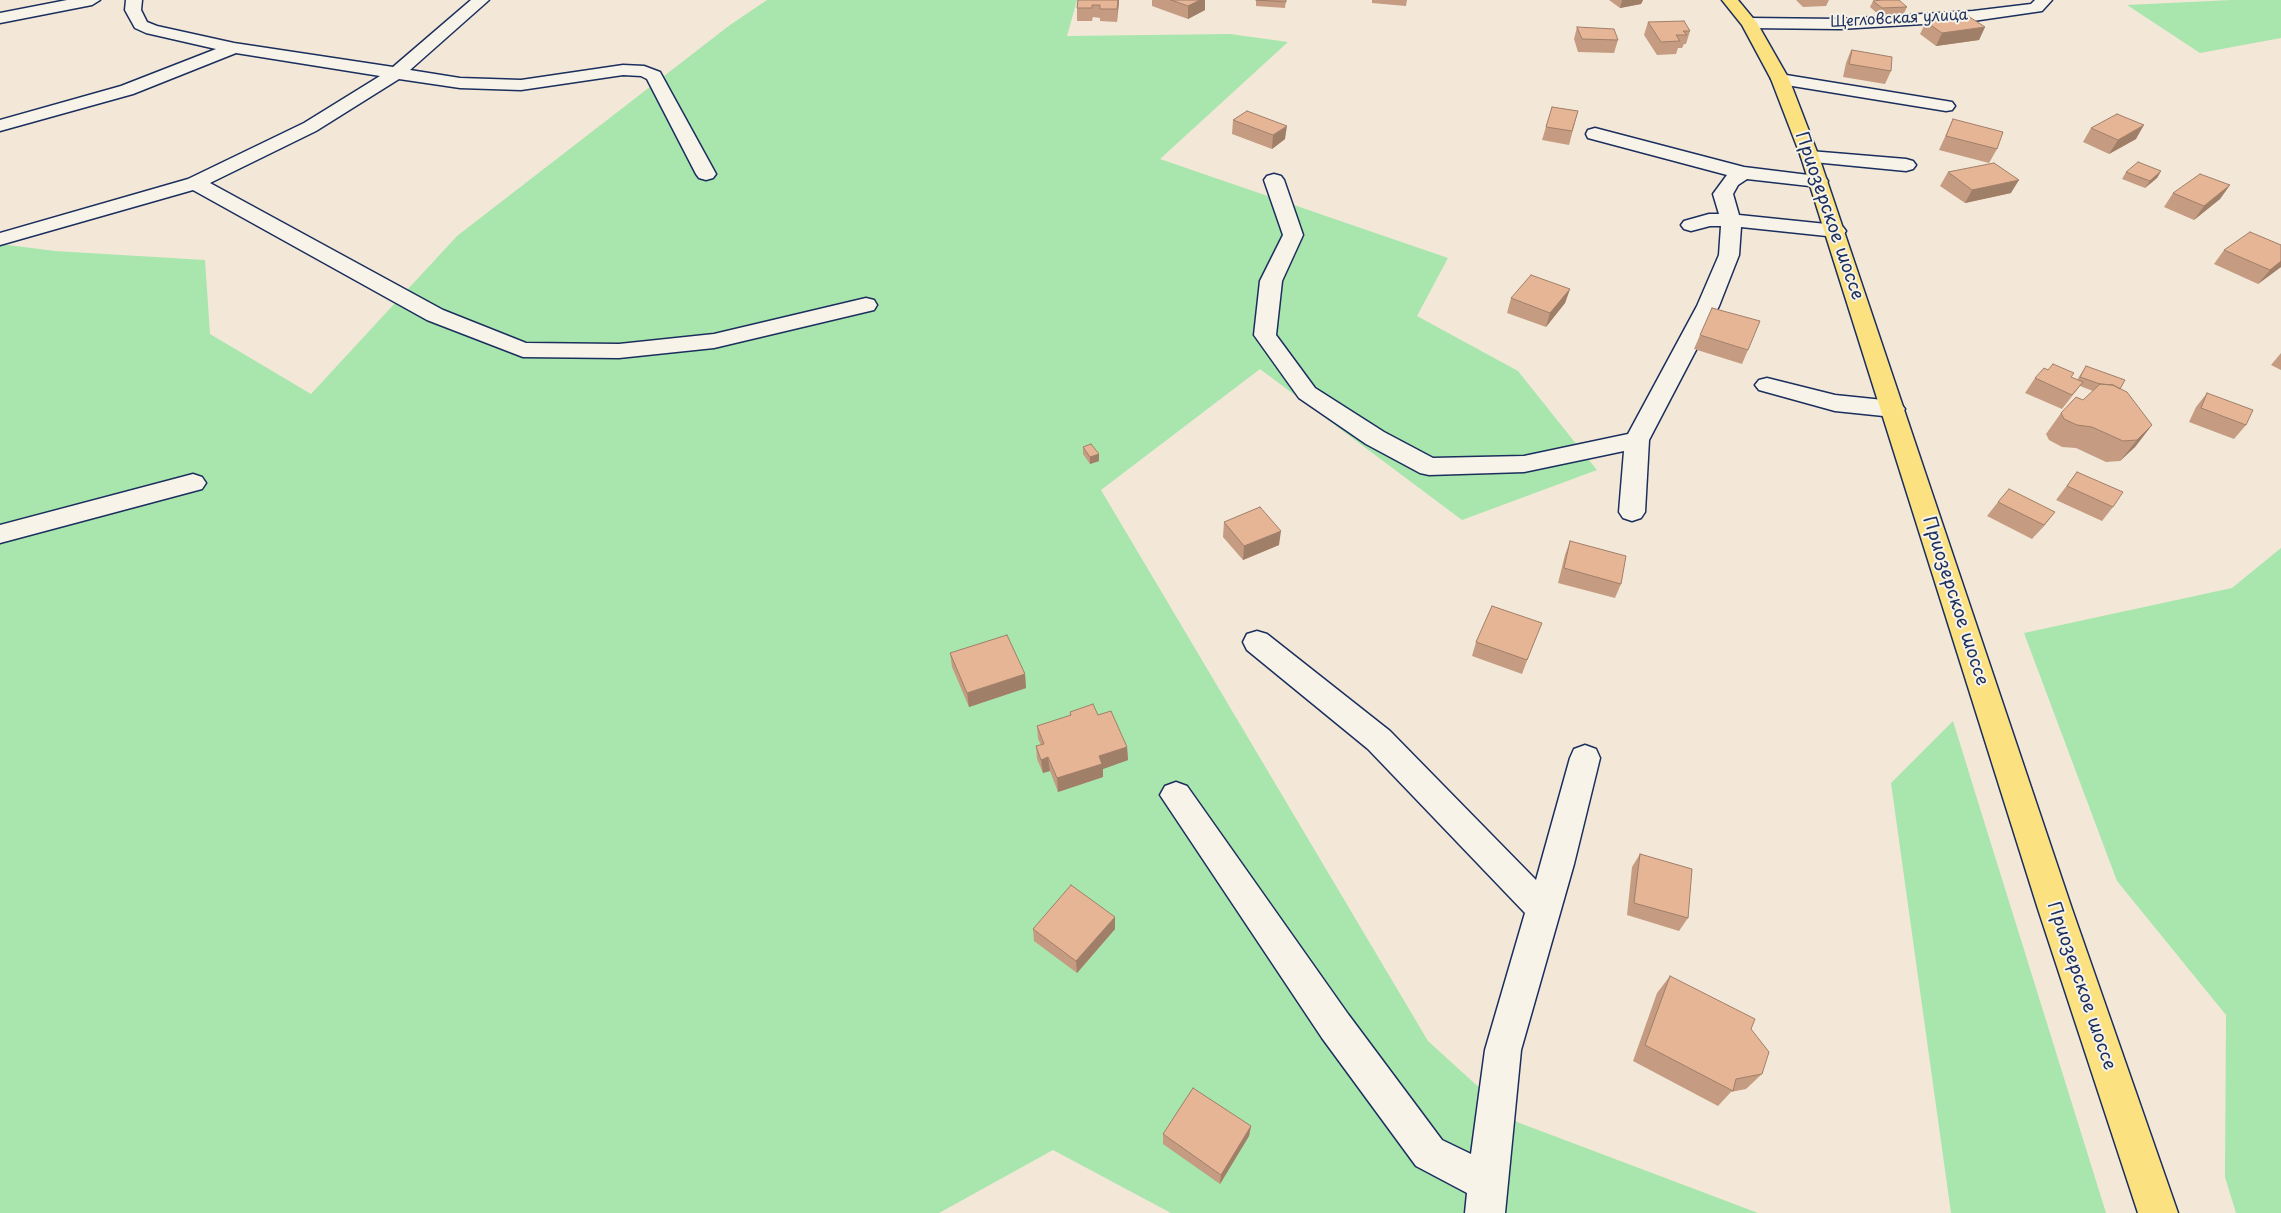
<!DOCTYPE html>
<html>
<head>
<meta charset="utf-8">
<style>
	body { margin:0 }
	canvas { display:block; background:#f3e7d8 }
</style>
</head>
<body>
<canvas width="2281" height="1213"></canvas>
<script>
const c = document.querySelector('canvas').getContext('2d');
c.lineJoin = 'round';
function fill(path, color) { c.fillStyle = color; c.fill(path, 'evenodd'); }
const poly = rows => new Path2D(rows.map(r => 'M' + r).join(''));
function strokePath(path, color, width, dash) { c.strokeStyle = color; c.lineWidth = width; c.lineCap = dash ? 'butt' : 'round'; c.setLineDash(dash || []); c.stroke(path); }
function label(font, color, halo, rows, align = 'center') {
  c.font = font + ' "Playpen Sans",sans-serif'; c.lineWidth = 4; c.setLineDash([]); c.textBaseline = 'middle'; c.strokeStyle = halo; c.fillStyle = color; for (const [text, x, y, turn = 0] of rows) {
    c.save(); c.translate(x, y); c.rotate((+turn || 0) * Math.PI / 180); c.textAlign = isNaN(turn) ? turn : align; if (halo) c.strokeText(text, 0, 0); c.fillText(text, 0, 0); c.restore();
  }
}
fill(poly([
	[767,0,1077,0,1067,36,1230,34,1288,42,1160,159,1448,258,1417,316,1518,371,1597,470,1462,520,1260,369,1101,490,1428,1041,1517,1122,1758,1213,1171,1213,1053,1150,939,1213,0,1213,0,244,55,251,205,260,210,334,311,394,457,236,730,25],
	[2232,0,2281,0,2281,38,2200,53,2127,5],
	[2281,548,2281,1213,2236,1213,2225,1177,2226,1015,2117,881,2024,633,2232,588],
	[1953,721,1974,789,2106,1213,1951,1213,1891,783]
]), '#a8e6ad');
const minor = poly([
	[67,0,100,0,92,5,0,23,0,13,67,0],
	[126,0,142,0,141,10,147,22,157,26,234,43,393,67,471,0,489,0,410,70,460,78,521,80,623,65,644,66,660,72,716,174,713,178,706,180,699,178,696,174,647,79,641,76,623,75,521,90,460,88,399,79,316,131,210,183,443,310,526,343,619,344,714,334,866,298,874,300,877,305,874,310,714,348,619,358,523,357,427,320,193,190,0,245,0,233,188,179,304,123,380,76,236,53,133,94,0,131,0,120,121,86,216,49,146,33,135,28,125,10,126,0],
	[2035,0,2052,0,2042,11,1973,21,1840,29,1749,28,1741,23,1749,18,1840,19,1973,11,2031,4,2035,0],
	[1780,74,1946,101,1952,102,1955,106,1952,110,1946,111,1774,83,1771,79,1774,75,1780,74],
	[1595,128,1744,167,1825,177,1828,181,1825,185,1818,187,1747,179,1738,185,1733,194,1739,215,1836,225,1843,227,1846,231,1843,235,1836,237,1741,227,1739,255,1719,306,1649,440,1645,512,1641,518,1632,521,1623,518,1619,512,1624,451,1524,472,1429,475,1420,473,1366,444,1299,398,1254,335,1260,281,1283,235,1264,180,1267,176,1274,174,1281,176,1284,180,1303,235,1282,281,1276,335,1315,388,1384,432,1433,458,1524,456,1628,434,1697,306,1719,255,1721,226,1710,226,1691,231,1684,229,1681,225,1684,221,1709,214,1719,214,1713,194,1727,175,1588,138,1586,134,1588,130,1595,128],
	[1810,151,1906,159,1913,161,1916,165,1913,169,1906,171,1803,161,1801,157,1803,153,1810,151],
	[1767,378,1835,395,1893,401,1901,404,1905,409,1901,414,1893,417,1835,411,1759,390,1755,385,1759,380,1767,378],
	[193,474,202,477,206,483,202,489,0,543,0,525,193,474],
	[1257,631,1267,634,1390,731,1536,880,1570,758,1574,749,1585,745,1596,749,1600,758,1574,864,1521,1050,1505,1213,1465,1213,1467,1193,1416,1166,1322,1038,1160,795,1165,786,1176,782,1187,786,1348,1014,1442,1140,1471,1154,1485,1050,1525,913,1368,749,1247,650,1243,642,1247,634,1257,631]
]);
const major = poly([
	[1722,0,1738,0,1757,23,1789,79,1819,157,2072,909,2178,1213,2138,1213,2038,909,1801,157,1771,79,1742,25,1722,0]
]);
strokePath(minor, '#1b2f5e', 3);
strokePath(major, '#1b2f5e', 3);
fill(minor, '#f7f3e8');
fill(major, '#fbe180');
fill(poly([
	[1078,0,1119,0,1117,22,1100,21,1100,18,1093,17,1092,21,1077,21,1077,8],
	[1152,0,1205,0,1205,10,1188,19,1152,6],
	[1256,0,1286,0,1285,8,1256,6],
	[1372,0,1407,0,1406,6,1372,3],
	[1609,0,1643,0,1641,4,1620,8],
	[1796,0,1829,0,1826,6,1803,7],
	[1873,1,1907,7,1904,13,1879,15,1870,7],
	[1648,22,1690,31,1686,44,1684,44,1682,48,1678,48,1676,54,1657,55,1644,35],
	[1926,22,1985,27,1979,40,1936,46,1920,34],
	[1577,27,1618,40,1614,53,1578,52,1574,39],
	[1851,50,1891,71,1885,84,1843,77,1846,63],
	[1552,107,1578,111,1569,145,1542,140],
	[1953,119,1997,149,1989,163,1939,150],
	[1233,120,1285,139,1272,149,1232,134],
	[2091,128,2136,139,2109,154,2083,142],
	[2161,171,2157,178,2145,188,2122,179,2126,172],
	[1948,172,2011,193,1965,203,1940,186],
	[2230,185,2220,199,2194,220,2164,207,2173,193],
	[2224,250,2281,267,2258,284,2214,264],
	[1570,289,1565,303,1546,327,1507,313,1511,298],
	[1700,335,1748,350,1742,364,1694,349],
	[2281,353,2281,370,2271,365],
	[2086,366,2120,389,2152,425,2135,447,2120,461,2106,462,2076,448,2062,447,2049,440,2046,434,2061,413,2083,400,2093,391,2080,386,2062,409,2025,393,2035,378,2048,370,2077,380],
	[2207,393,2246,425,2234,439,2189,422,2196,407],
	[1083,447,1099,461,1090,464,1083,454],
	[2077,472,2113,507,2102,521,2056,500],
	[1998,502,2055,512,2032,539,1987,516],
	[1224,522,1279,545,1243,560,1223,537],
	[1570,541,1621,584,1615,598,1558,583,1565,555],
	[1536,637,1522,674,1472,656,1476,642],
	[950,653,1025,674,1026,688,969,707,952,667],
	[1070,712,1098,715,1127,747,1128,760,1103,769,1103,777,1058,792,1050,771,1043,773,1037,759,1036,746,1041,745,1038,739,1037,726,1070,716],
	[1640,854,1688,918,1679,931,1627,915,1632,867],
	[1033,929,1115,929,1077,973,1034,941],
	[1670,976,1751,1029,1762,1074,1746,1089,1731,1092,1718,1106,1633,1061,1657,993],
	[1251,1126,1249,1136,1220,1184,1163,1144,1163,1134]
]), '#c59c81');
fill(poly([
	[1118,0,1119,0,1119,2,1117,22],
	[1192,0,1205,0,1205,10,1188,19,1188,6],
	[1622,0,1643,0,1641,4,1620,8],
	[1985,27,1979,40,1936,46,1942,33],
	[2144,125,2136,139,2109,154,2118,140],
	[1287,126,1285,139,1272,149,1273,135],
	[2161,171,2157,178,2145,188,2150,181],
	[2019,180,2011,193,1965,203,1972,190],
	[2230,185,2220,199,2194,220,2204,206],
	[2281,261,2281,267,2258,284,2270,270],
	[1570,289,1565,303,1546,327,1550,313],
	[2152,425,2135,447,2120,461,2137,440],
	[1099,454,1099,461,1090,464,1090,457],
	[2055,512,2044,526,2032,539,2044,525],
	[1281,531,1279,545,1243,560,1244,546],
	[1025,674,1026,688,969,707,967,693],
	[1127,747,1128,760,1103,769,1103,777,1058,792,1057,778,1099,756],
	[1048,757,1050,771,1043,773,1041,760],
	[1115,917,1115,929,1077,973,1076,961],
	[1251,1126,1249,1136,1220,1184,1221,1175]
]), '#a07f69');
const building = poly([
	[1078,0,1118,0,1117,9,1100,9,1100,5,1092,5,1092,8,1077,8,1078,0],
	[1171,0,1200,0,1188,6,1171,0],
	[1256,0,1286,0,1286,2,1256,0],
	[1882,0,1899,0,1907,7,1882,8,1873,1,1882,0],
	[1968,16,1985,27,1942,33,1926,22,1968,16],
	[1684,21,1690,31,1683,31,1687,35,1676,35,1680,41,1661,42,1648,22,1684,21],
	[1577,27,1614,29,1618,40,1582,39,1577,27],
	[1852,50,1892,57,1891,71,1849,64,1852,50],
	[1552,107,1578,111,1572,131,1546,127,1552,107],
	[1247,111,1287,126,1273,135,1233,120,1247,111],
	[2117,114,2144,125,2118,140,2091,128,2117,114],
	[1953,119,2003,132,1997,149,1946,136,1953,119],
	[2138,162,2161,171,2150,181,2126,172,2138,162],
	[1994,163,2019,180,1972,190,1948,172,1994,163],
	[2200,174,2230,185,2204,206,2173,193,2200,174],
	[2250,232,2281,245,2281,261,2270,270,2224,250,2250,232],
	[1531,275,1570,289,1550,313,1511,298,1531,275],
	[1712,308,1760,321,1748,350,1700,335,1712,308],
	[2053,364,2074,373,2071,377,2083,382,2072,395,2035,378,2044,368,2048,370,2053,364],
	[2086,366,2125,380,2120,389,2113,385,2100,384,2080,377,2086,366],
	[2100,384,2113,385,2127,392,2152,425,2137,440,2123,441,2092,427,2077,425,2064,419,2061,413,2076,397,2083,400,2100,384],
	[2207,393,2253,410,2246,425,2201,408,2207,393],
	[1091,444,1099,454,1090,457,1083,447,1091,444],
	[2077,472,2123,492,2113,507,2067,486,2077,472],
	[2009,489,2055,512,2044,525,1998,502,2009,489],
	[1260,507,1281,531,1244,546,1224,522,1260,507],
	[1570,541,1626,556,1621,584,1564,568,1570,541],
	[1492,606,1542,623,1527,660,1476,642,1492,606],
	[1007,635,1025,674,967,693,950,653,1007,635],
	[1093,704,1098,715,1111,711,1127,747,1099,756,1102,764,1057,778,1048,757,1041,760,1036,746,1044,744,1037,726,1071,715,1070,712,1093,704],
	[1640,854,1692,869,1688,918,1634,903,1640,854],
	[1071,885,1115,917,1076,961,1033,929,1071,885],
	[1670,976,1755,1019,1751,1029,1769,1052,1762,1074,1736,1079,1733,1091,1645,1045,1670,976],
	[1193,1088,1251,1126,1221,1175,1163,1134,1193,1088]
]);
fill(building, '#e5b596');
strokePath(building, '#a07f69', 1);
label('15px', '#1b2f5e', '#f7f3e8', [
	["Щегловская улица",1899,19,-3]
]);
label('18px', '#1b2f5e', '#f7f3e8', [
	["Приозерское шоссе",1829,216,71],
	["Приозерское шоссе",1955,601,72],
	["Приозерское шоссе",2081,986,71]
]);
</script>
</body>
</html>
